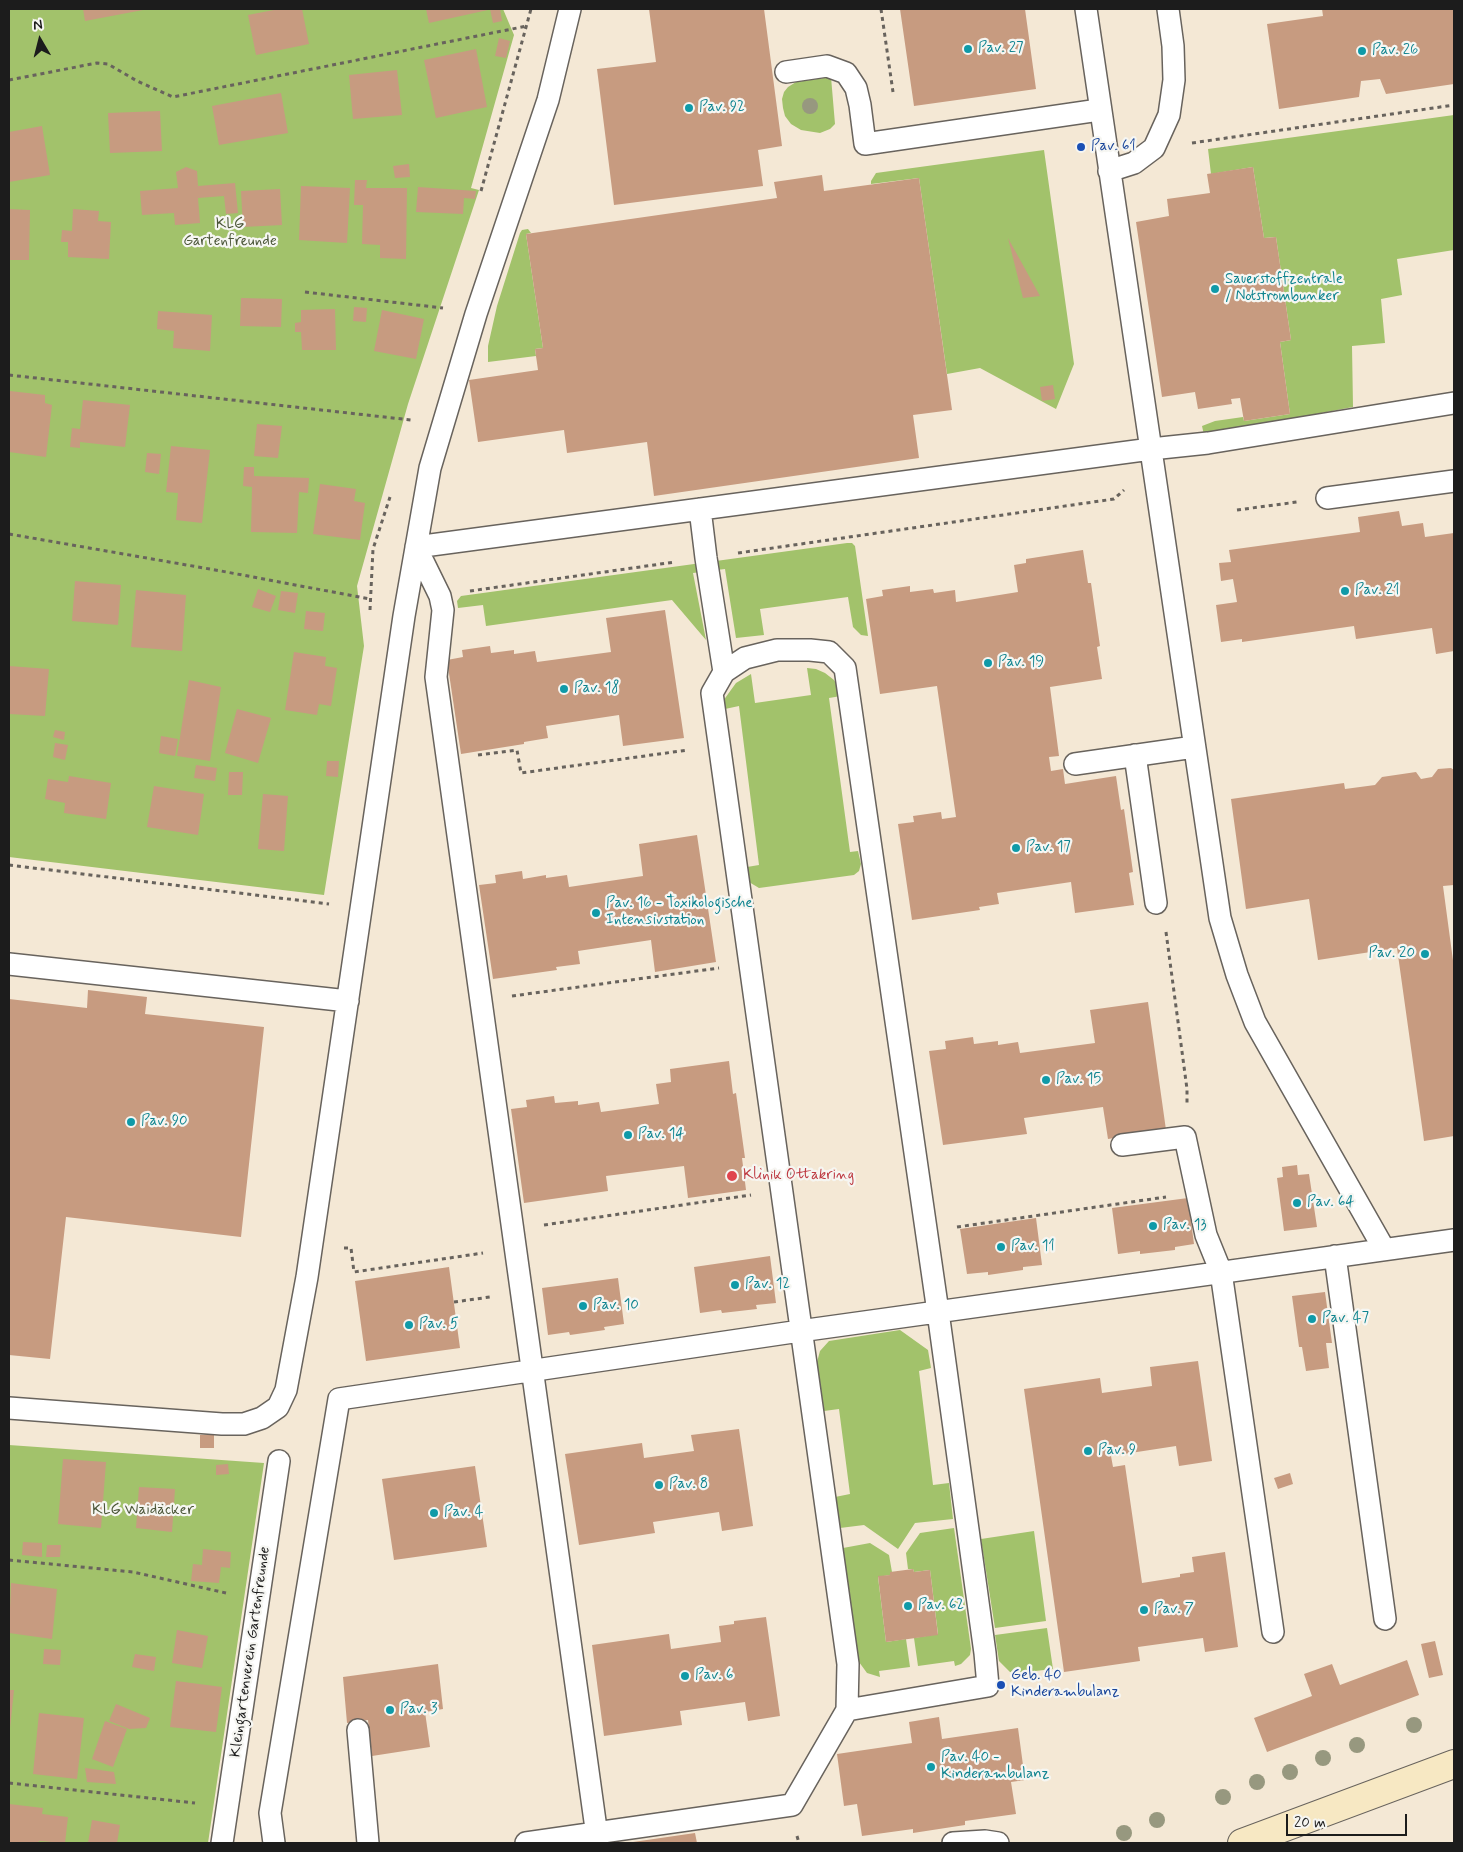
<!DOCTYPE html>
<html>
<head>
<meta charset="utf-8">
<style>
	body { margin:0 }
	#map { position:relative; width:1463px; height:1852px; overflow:hidden; background:#f4e8d5; font-family:Mynerve,sans-serif }
	canvas { display:block }
	.frame { position:absolute; inset:0; border:10px solid #1c1c1c; pointer-events:none }
	.north { position:absolute; left:15px; top:15px; width:50px; height:50px; -webkit-text-stroke:4px #f6f6f2; paint-order:stroke; rotate:352deg; font-size:14px; font-weight:700; line-height:20px; text-align:center; color:#1c1c1c }
	.north::after { content:''; display:block; margin:auto; width:18px; height:22px; background:#1c1c1c; clip-path:polygon(50% 0,100% 100%,50% 72%,0 100%) }
	.scale { position:absolute; left:1286px; top:1814px; width:121px; height:22px; box-sizing:border-box; border:2px solid #1c1c1c; border-top:0; padding-left:6px; font-size:15px; line-height:18px; white-space:nowrap; color:#1c1c1c; -webkit-text-stroke:4px #f6f6f2; paint-order:stroke }
</style>
</head>
<body>
<div id="map">
<canvas width="1463" height="1852"></canvas>
<div class="frame"></div>
<div class="north">N</div>
<div class="scale">20 m</div>
</div>
<script>
const c = document.querySelector('canvas').getContext('2d');
c.lineJoin = 'round';
function fill(path, color) { c.fillStyle = color; c.fill(path, 'evenodd'); }
const poly = rows => new Path2D(rows.map(r => 'M' + r).join(''));
function strokePath(path, color, width, dash) { c.strokeStyle = color; c.lineWidth = width; c.lineCap = dash ? 'butt' : 'round'; c.setLineDash(dash || []); c.stroke(path); }
function label(font, color, halo, rows, align = 'center') {
  c.font = font + ' Mynerve,sans-serif'; c.lineWidth = 4.5; c.setLineDash([]); c.textBaseline = 'middle'; c.strokeStyle = halo; c.fillStyle = color; for (const [text, x, y, turn = 0] of rows) {
    c.save(); c.translate(x, y); c.rotate((+turn || 0) * Math.PI / 180); c.textAlign = isNaN(turn) ? turn : align; if (halo) c.strokeText(text, 0, 0); c.fillText(text, 0, 0); c.restore();
  }
}
fill(poly([
	[9,9,503,9,514,35,471,188,479,190,408,404,357,586,364,646,324,895,9,857],
	[831,77,835,124,830,129,820,133,801,130,791,124,785,116,783,108,782,99,784,92,788,87,796,82],
	[1454,115,1454,250,1397,259,1402,295,1381,299,1385,343,1352,346,1353,407,1204,435,1202,426,1215,421,1243,417,1244,421,1290,414,1280,342,1291,340,1276,237,1264,238,1253,167,1211,174,1208,149],
	[1044,150,1074,364,1056,409,980,368,947,374,919,178,871,184,871,181,876,173],
	[528,229,531,233,526,234,543,348,535,349,536,356,488,362,488,346,497,306,520,233,522,230],
	[847,543,852,543,855,546,868,636,861,635,853,627,848,597,760,609,764,635,736,638,725,569,693,573,706,640,672,600,486,626,483,605,458,608,457,601,461,596],
	[807,668,816,669,825,673,834,680,838,687,841,696,829,698,850,852,858,851,861,864,859,871,854,875,759,888,749,882,747,867,759,865,739,706,725,709,723,701,736,683,751,674,755,703,811,695],
	[900,1330,928,1350,931,1368,919,1371,933,1485,949,1483,953,1519,915,1523,898,1549,864,1525,840,1528,835,1497,850,1494,839,1409,824,1411,817,1362,820,1351,829,1341],
	[9,1445,264,1463,208,1843,9,1843],
	[954,1528,971,1649,970,1655,961,1664,955,1666,954,1661,918,1666,914,1638,938,1634,930,1570,914,1572,913,1569,908,1569,906,1553,920,1533],
	[1034,1531,1046,1621,995,1628,981,1539],
	[870,1543,889,1555,892,1572,890,1572,890,1575,878,1577,886,1642,906,1639,910,1667,879,1671,880,1677,867,1673,859,1662,843,1548],
	[1047,1628,1053,1669,1017,1673,1010,1672,999,1661,995,1635]
]), '#a2c26b');
fill(poly([
	[83,9,143,9,143,10,85,21],
	[279,9,302,9,309,44,256,55,248,15],
	[426,9,488,9,488,10,429,23],
	[490,9,500,9,502,21,493,23],
	[649,9,764,9,782,146,758,150,763,186,614,205,597,69,656,62],
	[900,9,1025,9,1036,89,914,106],
	[1322,9,1454,9,1454,84,1386,94,1380,79,1361,81,1359,97,1279,109,1267,24,1323,16],
	[499,38,510,41,506,58,495,56],
	[476,49,487,107,436,118,424,60],
	[397,70,402,115,353,119,349,75],
	[281,93,288,133,219,145,212,106],
	[160,111,162,151,110,153,108,113],
	[42,126,50,175,9,182,9,132],
	[409,164,410,177,395,178,393,166],
	[186,167,197,171,198,186,235,183,238,213,226,214,224,196,198,198,200,223,175,225,174,213,142,215,140,191,178,188,176,172],
	[1253,167,1264,238,1276,237,1291,340,1280,342,1290,414,1244,421,1240,398,1231,399,1232,404,1198,409,1195,392,1162,397,1136,222,1169,216,1167,199,1210,193,1207,174],
	[822,175,824,191,919,178,952,410,913,415,919,458,654,496,647,442,567,453,564,430,478,442,469,380,538,370,535,349,543,348,526,234,777,198,774,182],
	[355,180,367,180,366,188,407,188,406,259,380,258,380,245,362,244,363,205,354,205],
	[301,186,350,188,347,243,299,240],
	[418,187,476,191,475,199,464,198,463,214,416,212],
	[280,189,282,225,243,227,241,191],
	[9,209,30,210,29,260,9,260],
	[73,209,99,211,98,221,111,222,109,259,68,257,68,242,61,242,62,230,72,231],
	[1008,238,1040,296,1023,298],
	[241,298,282,299,281,327,240,326],
	[354,307,367,308,366,322,353,321],
	[335,309,336,350,302,350,301,332,295,332,295,323,301,322,301,310],
	[382,310,424,319,416,359,374,351],
	[158,311,212,315,210,351,173,348,174,331,157,329],
	[1053,385,1055,399,1042,401,1040,387],
	[10,391,45,395,45,403,52,405,46,457,9,452,9,398],
	[83,400,130,405,125,447,80,442,80,448,70,447,72,428,80,429],
	[257,424,282,426,278,458,254,456],
	[171,446,210,450,202,523,176,520,178,493,166,492],
	[147,453,161,454,159,474,145,472],
	[244,467,254,467,254,476,309,478,308,493,299,492,297,533,251,532,252,487,243,486],
	[320,484,356,489,354,501,365,503,360,540,313,534],
	[1399,511,1402,526,1423,523,1425,537,1454,533,1454,651,1436,654,1432,628,1356,639,1354,626,1242,642,1242,639,1221,642,1216,605,1237,602,1233,579,1221,581,1219,563,1231,562,1229,550,1360,532,1358,517],
	[1083,550,1088,583,1091,583,1100,646,1097,647,1102,679,1050,687,1059,756,1049,757,1051,771,1063,769,1065,784,1116,776,1121,810,1124,809,1133,872,1129,873,1134,905,1075,913,1071,882,997,893,999,904,979,907,980,910,912,920,898,824,914,822,913,816,941,812,942,819,956,817,937,686,880,694,866,599,883,596,882,590,910,586,910,592,933,589,934,593,955,590,956,602,1018,592,1014,565,1026,563,1026,559],
	[75,581,121,585,118,625,72,621],
	[258,589,276,596,270,612,252,607],
	[136,590,186,595,182,651,131,647],
	[281,591,298,593,295,613,278,610],
	[665,610,684,738,623,746,619,715,546,726,548,738,524,742,524,744,461,754,447,660,463,657,462,650,490,646,491,653,514,650,514,654,535,651,537,662,611,652,606,618],
	[306,611,325,613,323,631,304,629],
	[294,652,326,657,325,666,337,668,331,706,319,704,317,715,285,710],
	[9,666,49,669,45,716,9,714],
	[189,680,221,687,210,761,177,756],
	[237,709,271,718,258,763,225,753],
	[55,730,65,732,64,740,53,737],
	[161,736,178,739,175,756,159,753],
	[55,743,68,745,65,760,53,757],
	[327,761,339,761,338,777,326,776],
	[196,765,217,768,215,781,194,778],
	[1451,768,1454,770,1454,885,1443,886,1454,968,1454,1136,1424,1141,1397,948,1318,960,1309,899,1246,909,1231,799,1344,783,1345,789,1375,785,1382,777,1416,772,1421,779,1432,777,1438,769],
	[229,772,243,772,242,795,228,795],
	[69,776,111,783,106,819,64,813,65,803,45,799,48,779,68,782],
	[154,786,204,794,198,835,147,827],
	[263,794,288,796,284,851,258,849],
	[697,835,716,962,655,972,651,940,578,951,580,964,556,967,557,970,493,979,479,885,496,883,495,875,522,871,523,879,546,875,546,878,567,875,569,887,643,876,639,844],
	[88,990,147,997,145,1014,264,1027,241,1237,66,1217,50,1359,9,1355,9,999,87,1008],
	[1148,1002,1166,1130,1108,1139,1103,1107,1024,1118,1027,1134,943,1145,929,1051,946,1049,945,1041,973,1037,974,1044,998,1041,998,1045,1018,1042,1020,1053,1095,1043,1090,1010],
	[729,1061,733,1094,736,1093,745,1158,742,1158,746,1190,688,1198,684,1166,606,1176,608,1191,524,1203,511,1109,527,1107,526,1100,554,1096,555,1103,578,1101,578,1105,599,1102,601,1112,659,1104,656,1084,671,1082,670,1069],
	[1297,1165,1298,1175,1309,1174,1317,1227,1284,1231,1277,1178,1283,1177,1282,1167],
	[1188,1198,1194,1244,1175,1247,1175,1250,1140,1254,1140,1251,1118,1254,1112,1208],
	[1036,1218,1042,1265,1023,1267,1023,1270,988,1275,988,1272,967,1274,960,1229],
	[770,1256,776,1303,756,1305,757,1309,722,1313,721,1310,700,1313,694,1267],
	[449,1267,460,1348,366,1361,355,1281],
	[618,1278,624,1324,604,1327,605,1330,570,1335,569,1332,548,1335,542,1288],
	[1325,1292,1332,1343,1326,1343,1329,1368,1306,1371,1302,1347,1299,1347,1292,1296],
	[1198,1361,1212,1461,1179,1466,1176,1446,1111,1456,1113,1467,1125,1465,1142,1583,1180,1577,1180,1574,1194,1572,1192,1557,1225,1552,1238,1647,1205,1652,1203,1638,1138,1647,1140,1661,1064,1672,1024,1389,1100,1378,1102,1393,1152,1386,1150,1367],
	[739,1429,753,1526,722,1531,719,1512,653,1522,655,1533,579,1545,565,1454,642,1443,644,1458,694,1451,691,1435],
	[214,1434,214,1448,200,1448,200,1435],
	[63,1459,106,1462,101,1528,58,1524],
	[228,1464,229,1474,216,1475,216,1465],
	[475,1466,487,1547,394,1560,382,1479],
	[1290,1473,1293,1484,1278,1489,1274,1478],
	[139,1487,175,1489,172,1532,136,1528],
	[23,1542,42,1543,42,1557,22,1555],
	[47,1545,61,1545,60,1557,46,1557],
	[203,1549,231,1552,230,1568,221,1567,219,1583,191,1581,193,1564,202,1565],
	[913,1569,914,1572,930,1570,938,1635,886,1642,878,1576,890,1575,890,1572],
	[11,1583,57,1589,52,1639,9,1633],
	[766,1617,780,1716,748,1721,745,1702,680,1711,682,1725,604,1736,592,1645,669,1634,671,1649,721,1642,719,1626,734,1624,734,1621],
	[177,1630,208,1636,202,1668,172,1663],
	[1435,1641,1443,1675,1429,1678,1421,1644],
	[44,1649,61,1650,60,1665,43,1664],
	[135,1654,156,1657,154,1671,132,1667],
	[1407,1660,1419,1695,1267,1752,1254,1718,1312,1696,1304,1674,1332,1664,1340,1685],
	[438,1664,443,1709,425,1712,430,1747,372,1756,368,1720,347,1723,343,1677],
	[176,1681,222,1687,216,1732,170,1727],
	[9,1690,14,1690,10,1728,9,1728],
	[116,1704,150,1718,146,1728,129,1729,109,1721],
	[39,1713,84,1718,77,1779,33,1774],
	[939,1717,942,1739,1018,1728,1025,1780,1011,1782,1016,1814,965,1821,965,1825,913,1833,913,1829,862,1836,857,1804,844,1806,837,1754,912,1743,909,1722],
	[105,1721,127,1729,113,1767,92,1759],
	[85,1768,114,1772,116,1784,87,1782],
	[9,1804,43,1808,42,1814,68,1817,65,1843,39,1841,38,1843,9,1843],
	[92,1820,120,1825,117,1843,88,1843],
	[695,1833,697,1843,633,1843,633,1842]
]), '#c79b80');
const service = poly([
	[1086,9,1220,918,1237,975,1255,1022,1384,1249],
	[786,72,827,66,846,73,856,88,860,105,865,144,1099,110],
	[1109,171,1134,163,1154,148,1169,115,1174,80,1173,46,1168,9],
	[1327,498,1454,481],
	[700,509,706,558,724,672],
	[416,547,440,596,443,610,436,677,598,1843],
	[416,547,1151,449,1208,443,1454,403],
	[1135,755,1156,903],
	[1075,764,1194,747],
	[9,964,348,1001],
	[1122,1145,1185,1137,1206,1235,1221,1272,1273,1632],
	[1335,1256,1385,1619],
	[9,1408,222,1424,244,1424,262,1418,278,1407,286,1390,307,1277,404,616,430,468,476,314,548,100,570,9],
	[358,1730,368,1843],
	[222,1843,279,1461],
	[274,1843,270,1813,339,1399,800,1331,1454,1240],
	[526,1843,792,1805,847,1710,848,1664,712,693,724,672,745,658,777,650,810,650,829,652,845,668,938,1312,985,1653,988,1686,847,1710],
	[953,1843,985,1841,998,1843]
]);
const secondary = poly([
	[1242,1843,1454,1764]
]);
strokePath(service, '#68635d', 24);
strokePath(secondary, '#68635d', 30);
strokePath(poly([
	[881,9,893,92],
	[9,80,97,63,108,64,137,81,173,97,527,26],
	[1192,143,1454,105],
	[481,191,531,9],
	[305,292,443,308],
	[9,375,411,420],
	[1237,510,1297,502],
	[9,534,221,571,370,599],
	[738,553,1114,499,1124,490],
	[470,591,675,562],
	[370,610,373,549,390,497],
	[478,755,517,750,521,773,688,750],
	[9,865,329,904],
	[1166,932,1187,1089,1187,1104],
	[512,996,719,968],
	[544,1225,751,1195],
	[957,1227,1166,1197],
	[344,1248,351,1248,354,1272,483,1253],
	[454,1302,490,1297],
	[9,1560,133,1572,226,1593],
	[9,1783,195,1803],
	[797,1836,799,1843]
]), '#68635d', 3, [4, 4]);
strokePath(service, '#fff', 21);
strokePath(secondary, '#f7e8c3', 28);
c.fillStyle = '#97987f';
for (const [x, y] of [
	[810,106],
	[1414,1725],
	[1357,1745],
	[1323,1758],
	[1290,1772],
	[1257,1782],
	[1223,1797],
	[1157,1820],
	[1124,1833]
]) { c.beginPath(); c.arc(x, y, 8, 0, 2 * Math.PI); c.fill(); }
for (const [x, y, r, color] of [
	[968,49,5,"#0f9aa8"],
	[1362,51,5,"#0f9aa8"],
	[689,108,5,"#0f9aa8"],
	[1081,147,5,"#1a4fb4"],
	[1215,289,5,"#0f9aa8"],
	[1345,591,5,"#0f9aa8"],
	[988,663,5,"#0f9aa8"],
	[564,689,5,"#0f9aa8"],
	[1016,848,5,"#0f9aa8"],
	[596,913,5,"#0f9aa8"],
	[1425,954,5,"#0f9aa8"],
	[1046,1080,5,"#0f9aa8"],
	[131,1122,5,"#0f9aa8"],
	[628,1135,5,"#0f9aa8"],
	[732,1176,6,"#e0444e"],
	[1297,1203,5,"#0f9aa8"],
	[1153,1226,5,"#0f9aa8"],
	[1001,1247,5,"#0f9aa8"],
	[735,1285,5,"#0f9aa8"],
	[583,1306,5,"#0f9aa8"],
	[1312,1319,5,"#0f9aa8"],
	[409,1325,5,"#0f9aa8"],
	[1088,1451,5,"#0f9aa8"],
	[659,1485,5,"#0f9aa8"],
	[434,1513,5,"#0f9aa8"],
	[908,1606,5,"#0f9aa8"],
	[1144,1610,5,"#0f9aa8"],
	[685,1676,5,"#0f9aa8"],
	[1001,1685,5,"#1a4fb4"],
	[390,1710,5,"#0f9aa8"],
	[931,1767,5,"#0f9aa8"]
]) { const dot = new Path2D(); dot.arc(x, y, r, 0, 2 * Math.PI); c.fillStyle = color; c.fill(dot); strokePath(dot, '#f6f6f2', 2); }
label('15px', '#0d838f', '#f6f6f2', [
	["Pav. 27",978,49],
	["Pav. 26",1372,51],
	["Pav. 92",699,108],
	["Sauerstoffzentrale",1225,280],
	["/ Notstrombunker",1225,297],
	["Pav. 21",1355,591],
	["Pav. 19",998,663],
	["Pav. 18",574,689],
	["Pav. 17",1026,848],
	["Pav. 16 - Toxikologische",606,904],
	["Intensivstation",606,921],
	["Pav. 20",1415,954,"right"],
	["Pav. 15",1056,1080],
	["Pav. 90",141,1122],
	["Pav. 14",638,1135],
	["Pav. 64",1307,1203],
	["Pav. 13",1163,1226],
	["Pav. 11",1011,1247],
	["Pav. 12",745,1285],
	["Pav. 10",593,1306],
	["Pav. 47",1322,1319],
	["Pav. 5",419,1325],
	["Pav. 9",1098,1451],
	["Pav. 8",669,1485],
	["Pav. 4",444,1513],
	["Pav. 62",918,1606],
	["Pav. 7",1154,1610],
	["Pav. 6",695,1676],
	["Pav. 3",400,1710],
	["Pav. 40 -",941,1758],
	["Kinderambulanz",941,1775]
], 'left');
label('15px', '#164399', '#f6f6f2', [
	["Pav. 61",1091,147],
	["Geb. 40",1011,1676],
	["Kinderambulanz",1011,1693]
], 'left');
label('15px', '#4b5638', '#f6f6f2', [
	["KLG",230,225],
	["Gartenfreunde",230,242],
	["KLG Waidäcker",143,1511]
]);
label('15px', '#be3a42', '#f6f6f2', [
	["Klinik Ottakring",743,1176]
], 'left');
label('15px', '#1c1c1c', '#f6f6f2', [
	["Kleingartenverein Gartenfreunde",251,1652,-82]
]);
</script>
</body>
</html>
